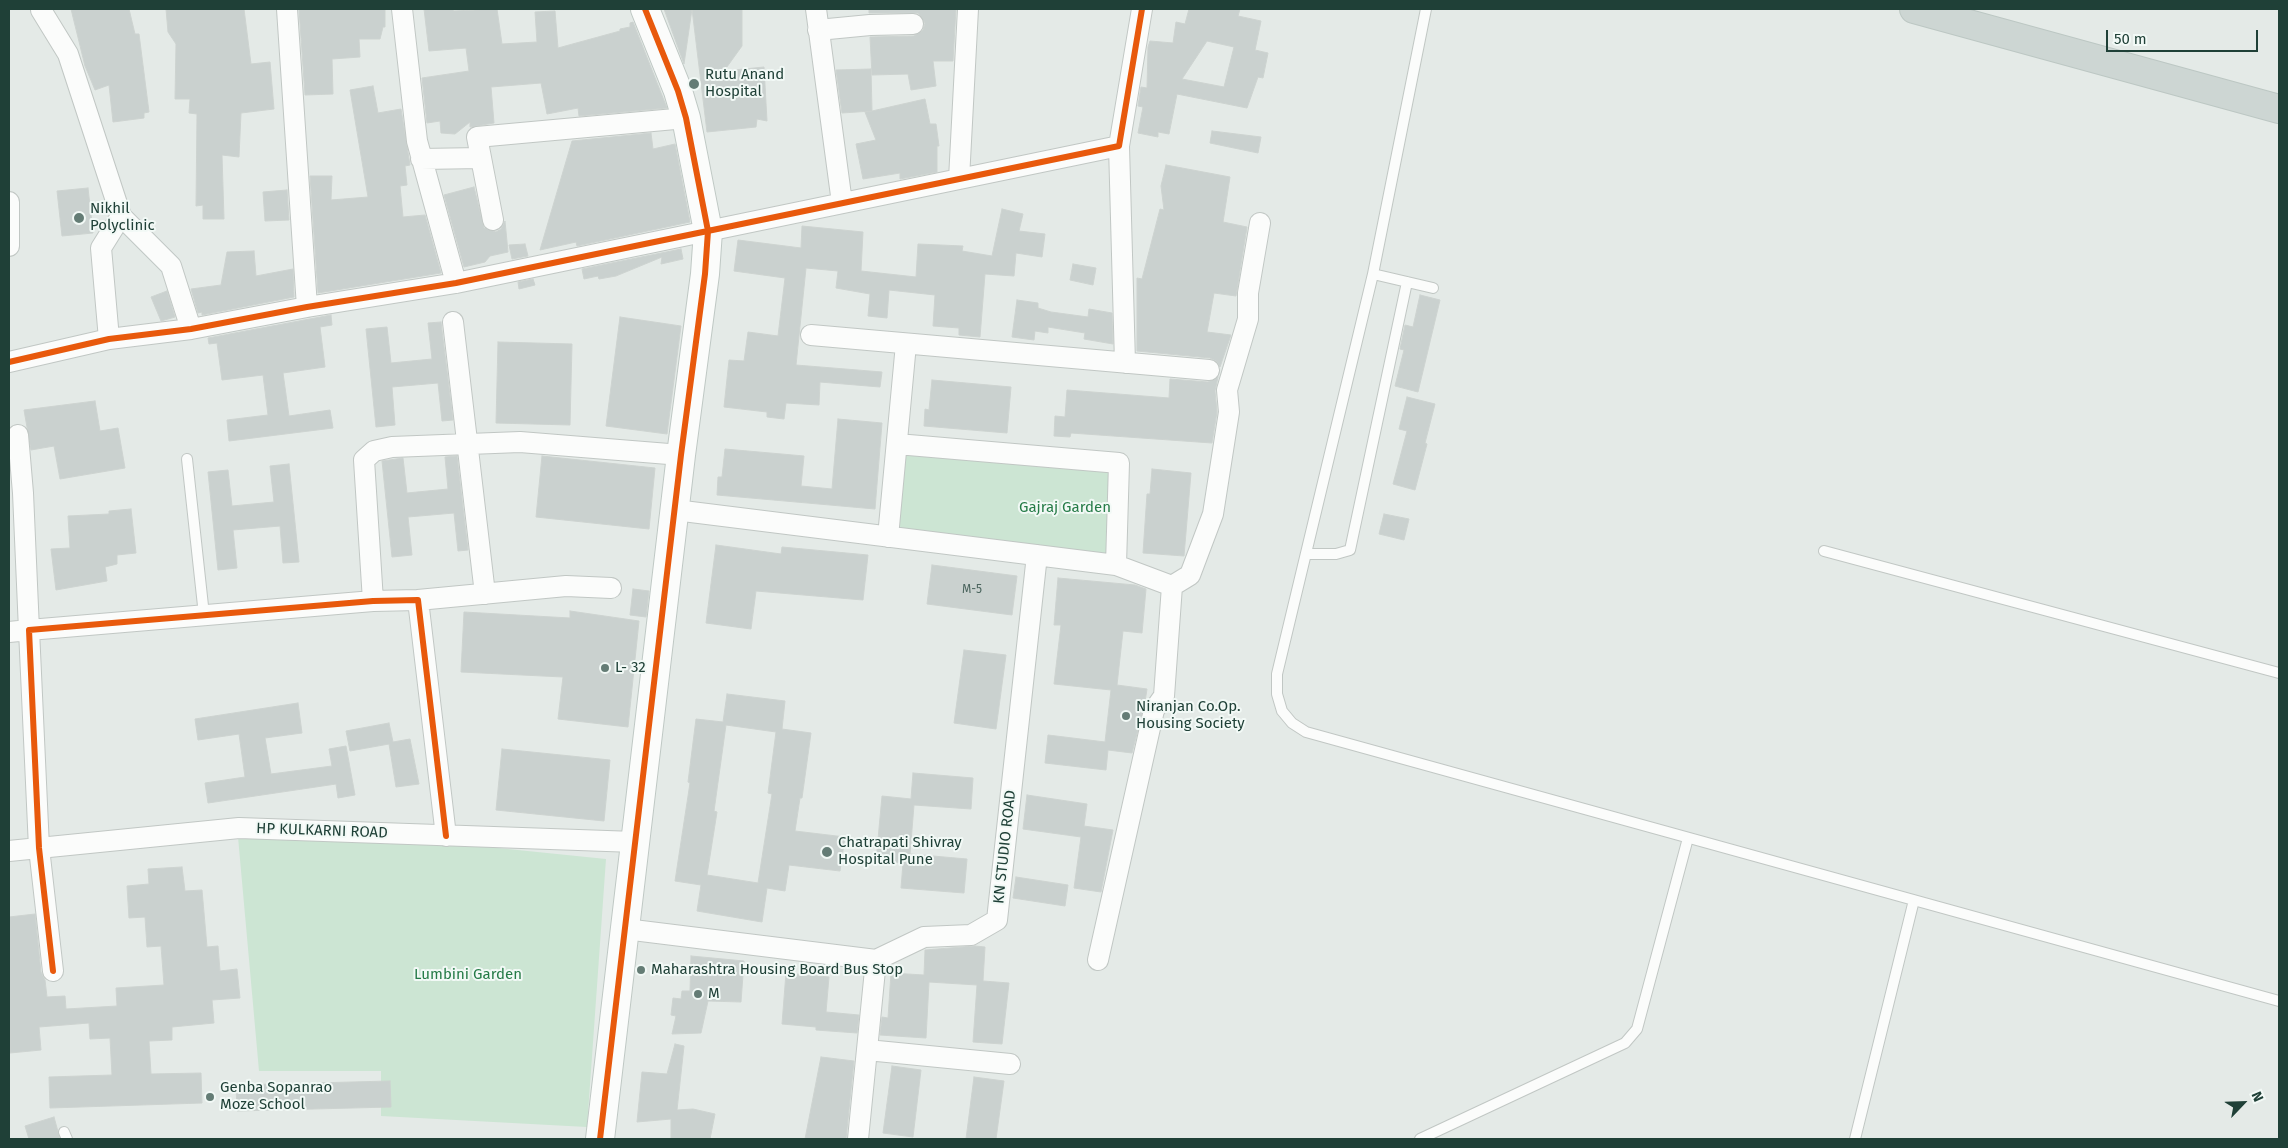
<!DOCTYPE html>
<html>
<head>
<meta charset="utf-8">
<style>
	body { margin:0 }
	#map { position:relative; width:2288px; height:1148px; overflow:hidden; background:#e4eae7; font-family:"Fira Sans",sans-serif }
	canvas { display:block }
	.frame { position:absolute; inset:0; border:10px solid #1f4037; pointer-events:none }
	.north { position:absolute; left:2218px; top:1078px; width:50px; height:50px; -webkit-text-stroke:4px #f2f9f6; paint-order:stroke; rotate:66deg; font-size:14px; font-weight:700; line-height:20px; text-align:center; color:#1f4037 }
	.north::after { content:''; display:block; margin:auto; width:18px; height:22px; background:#1f4037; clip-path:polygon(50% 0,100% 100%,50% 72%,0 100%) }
	.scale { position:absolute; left:2106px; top:30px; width:152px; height:22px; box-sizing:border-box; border:2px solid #1f4037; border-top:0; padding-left:6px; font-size:15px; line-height:18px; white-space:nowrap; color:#1f4037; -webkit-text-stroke:4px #f2f9f6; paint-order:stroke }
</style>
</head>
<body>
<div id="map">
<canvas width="2288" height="1148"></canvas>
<div class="frame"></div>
<div class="north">N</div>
<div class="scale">50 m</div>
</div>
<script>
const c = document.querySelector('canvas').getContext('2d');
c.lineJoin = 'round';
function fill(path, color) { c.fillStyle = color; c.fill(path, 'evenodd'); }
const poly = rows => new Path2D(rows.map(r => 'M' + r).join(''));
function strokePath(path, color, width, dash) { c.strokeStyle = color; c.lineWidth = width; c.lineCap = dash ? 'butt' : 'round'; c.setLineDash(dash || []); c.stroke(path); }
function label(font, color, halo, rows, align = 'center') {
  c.font = font + ' "Fira Sans",sans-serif'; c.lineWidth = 4; c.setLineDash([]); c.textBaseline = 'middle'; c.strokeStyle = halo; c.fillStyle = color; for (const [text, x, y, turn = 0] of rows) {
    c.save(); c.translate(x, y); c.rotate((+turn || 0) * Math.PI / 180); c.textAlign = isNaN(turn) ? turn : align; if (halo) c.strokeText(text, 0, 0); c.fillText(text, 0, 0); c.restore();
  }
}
fill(poly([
	[897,444,1119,463,1116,565,888,537],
	[238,837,449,843,606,859,587,1127,381,1116,381,1071,259,1071]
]), '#cce5d3');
const building = poly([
	[71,9,129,9,135,34,139,34,149,112,144,113,144,118,113,122,109,85,95,90,85,66,71,9],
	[166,9,244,9,251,64,270,62,274,109,241,113,239,157,222,155,224,219,203,219,203,205,196,206,197,114,189,113,190,99,175,99,176,44,168,32,166,9],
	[299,9,385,9,385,27,383,27,380,39,359,39,360,57,332,59,333,94,305,95,299,9],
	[424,9,454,9,453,11,497,9,502,44,537,42,535,12,555,11,558,48,620,31,620,29,630,27,630,23,633,22,667,108,579,116,578,108,547,114,541,83,491,87,494,123,470,127,470,122,455,134,441,133,440,121,427,123,422,78,469,71,466,48,429,51,424,9],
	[664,9,742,9,742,46,724,71,764,67,767,121,757,119,756,127,707,132,692,9,684,64,664,9],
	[869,9,956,9,953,61,933,61,936,86,911,90,908,74,872,75,870,37,914,36,923,30,925,23,918,13,869,13,869,9],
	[1189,9,1240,9,1238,16,1261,21,1255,50,1268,53,1263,78,1258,77,1247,108,1177,94,1169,134,1158,132,1158,137,1138,133,1143,107,1138,106,1141,87,1147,88,1148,47,1150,41,1173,43,1176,22,1185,24,1189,9],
	[1207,41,1234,47,1224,87,1182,79,1207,41],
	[871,69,872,111,925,99,930,124,936,124,939,146,937,146,937,172,900,179,900,173,863,179,856,144,876,140,865,112,872,111,842,113,836,70,871,69],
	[373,86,378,113,401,109,410,165,405,166,407,185,400,186,403,217,425,215,441,273,318,293,310,176,332,176,331,200,368,197,350,90,373,86],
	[1212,131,1261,137,1258,153,1210,143,1212,131],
	[651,133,653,149,675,144,690,222,577,246,576,242,540,250,572,141,651,133],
	[1166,165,1230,177,1223,222,1247,227,1236,296,1214,293,1207,332,1231,335,1220,367,1216,361,1210,358,1137,351,1137,278,1142,279,1160,209,1164,210,1161,186,1166,165],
	[474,187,484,228,496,232,501,229,505,221,508,252,490,256,485,262,464,267,444,195,474,187],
	[88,188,93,233,62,236,57,191,88,188],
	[287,190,289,220,265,221,263,192,287,190],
	[1002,209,1023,214,1019,231,1045,234,1042,257,1016,253,1014,276,985,274,980,337,959,335,959,328,933,326,935,295,889,290,887,318,868,316,870,294,836,288,838,271,806,268,796,365,882,372,880,387,820,382,819,405,786,403,784,419,767,417,767,412,724,407,729,360,744,361,748,332,778,336,785,278,734,271,738,240,801,248,802,226,863,232,861,271,916,277,918,244,963,246,962,251,992,256,1002,209],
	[525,244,528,256,512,259,509,245,525,244],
	[681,249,683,259,661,264,662,257,616,276,599,279,598,276,584,279,582,269,681,249],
	[254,251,256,276,293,269,294,297,202,315,202,312,198,313,191,289,221,285,227,252,254,251],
	[1073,264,1096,268,1093,285,1070,280,1073,264],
	[533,279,535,285,519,289,518,282,533,279],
	[167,291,175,317,161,321,151,297,167,291],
	[1420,295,1440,300,1418,392,1395,386,1404,350,1400,349,1405,325,1413,327,1420,295],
	[1017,300,1038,303,1038,308,1051,312,1088,317,1089,309,1112,313,1113,344,1084,339,1085,333,1048,327,1048,333,1035,331,1034,340,1012,337,1017,300],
	[331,315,332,325,320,327,325,367,283,373,289,416,330,410,333,428,229,441,227,420,268,415,263,375,222,380,217,343,209,344,208,338,331,315],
	[620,317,681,326,667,434,606,426,620,317],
	[441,322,453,420,442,421,438,383,392,387,395,425,376,427,366,329,387,327,391,363,432,359,428,323,441,322],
	[498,342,572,344,570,425,496,423,498,342],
	[1218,377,1215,391,1217,412,1212,443,1071,433,1070,437,1054,436,1055,416,1065,417,1067,390,1169,398,1170,379,1208,382,1218,377],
	[932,380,1011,387,1007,433,924,426,925,409,929,410,932,380],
	[1407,397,1435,404,1425,443,1427,444,1415,490,1393,484,1407,431,1399,429,1407,397],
	[95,401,100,431,118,428,125,468,60,479,54,446,31,450,24,410,95,401],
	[838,419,882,423,875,509,717,495,718,477,722,477,725,449,804,456,801,486,832,489,838,419],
	[457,456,468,550,458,551,454,513,408,517,412,555,392,557,382,461,403,458,407,493,448,489,445,457,457,456],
	[542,456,655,468,649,529,536,517,542,456],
	[289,464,299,562,283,563,280,526,233,530,237,568,218,570,208,472,228,470,232,506,274,502,270,466,289,464],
	[1152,469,1191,473,1184,556,1143,553,1147,494,1150,494,1152,469],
	[131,509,136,553,117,555,117,564,105,567,107,581,56,590,51,549,70,548,68,516,109,514,109,511,131,509],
	[1384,514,1409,519,1404,540,1379,534,1384,514],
	[716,545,781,554,782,547,868,555,863,600,756,591,751,629,706,623,716,545],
	[932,565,1017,576,1012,615,927,604,932,565],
	[1058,578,1135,585,1146,589,1142,633,1123,631,1117,685,1147,689,1145,702,1132,753,1108,750,1106,770,1045,763,1048,735,1105,742,1111,690,1054,684,1061,625,1054,625,1058,578],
	[633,589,649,591,646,617,630,615,633,589],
	[570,611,639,621,628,727,558,719,563,677,461,672,464,612,570,618,570,611],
	[964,650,1006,655,996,729,954,723,964,650],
	[727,694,785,701,782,729,811,733,802,798,800,798,795,831,845,837,840,871,789,865,785,891,767,888,762,922,697,911,701,885,675,881,690,783,688,782,696,719,723,722,727,694],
	[726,725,776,732,768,793,772,794,758,883,707,875,717,812,714,811,726,725],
	[298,703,302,733,265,738,271,774,332,766,329,749,346,746,355,795,338,798,336,784,208,803,205,783,245,777,239,734,198,740,195,719,298,703],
	[389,723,393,742,410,739,419,784,396,787,389,744,350,751,346,731,389,723],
	[502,749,610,760,604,821,496,810,502,749],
	[913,773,973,778,971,809,914,805,910,854,967,859,964,893,901,888,903,863,876,861,882,796,911,799,913,773],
	[1027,795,1087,804,1084,826,1113,830,1101,892,1074,888,1081,837,1023,829,1027,795],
	[182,867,185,891,202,890,207,947,218,946,220,971,237,969,240,998,212,1000,214,1023,172,1027,172,1040,149,1041,151,1074,201,1073,202,1103,50,1108,49,1077,112,1075,110,1038,90,1039,89,1023,39,1027,41,1050,10,1053,9,917,35,914,41,972,45,980,47,997,65,996,66,1009,117,1006,116,988,164,985,161,946,147,947,145,917,129,918,127,886,149,884,148,869,182,867],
	[1016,877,1068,885,1065,906,1013,898,1016,877],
	[975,946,985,947,983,981,1009,983,1002,1044,973,1042,977,985,929,982,926,1038,880,1035,882,1017,888,1018,891,973,924,975,925,950,975,946],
	[691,956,744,961,741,1002,708,1001,701,1033,672,1034,676,1016,671,1015,673,998,681,999,682,991,690,991,691,956],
	[786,973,829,977,826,1012,859,1015,857,1033,816,1030,816,1027,782,1024,786,973],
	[675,1044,684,1046,677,1110,693,1109,715,1114,710,1139,671,1139,671,1119,637,1122,642,1072,667,1074,675,1044],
	[821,1057,854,1061,846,1139,805,1139,821,1057],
	[892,1066,921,1070,913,1137,883,1133,892,1066],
	[974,1077,1004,1081,996,1139,966,1139,974,1077],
	[390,1081,391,1107,237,1111,236,1085,390,1081],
	[54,1117,60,1139,29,1139,25,1126,54,1117]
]);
fill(building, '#cad1cf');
strokePath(building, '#cdd3d0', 1);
const lane = poly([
	[1426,9,1373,274,1277,674,1277,694,1282,711,1292,723,1306,732,2279,1001],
	[1373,274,1433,288],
	[187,459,204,615],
	[1824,551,2279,673],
	[1307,554,1336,554,1350,550,1407,282],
	[64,1132,67,1139],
	[1420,1139,1625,1043,1637,1029,1688,838],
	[1855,1139,1914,900]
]);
const street = poly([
	[287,9,307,307],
	[402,9,417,141,456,283],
	[816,9,842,203],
	[41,10,68,54,121,216,171,266,191,329],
	[818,30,870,25,913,24],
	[1119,146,1125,363],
	[421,159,481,158],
	[959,179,968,9],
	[9,202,9,246],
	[493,220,477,137,686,118],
	[453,322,485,594],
	[811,335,1209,370],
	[109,339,101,248,121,216],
	[9,362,109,339,191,329,307,307,456,283,1119,146,1142,9],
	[897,444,1119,463,1116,565],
	[675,510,1116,565,1172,586],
	[888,537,906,344],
	[1172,586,1190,575,1213,514,1229,412,1227,390,1248,319,1248,293,1260,223],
	[418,600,566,586,611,588],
	[373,601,364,460,374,451,392,447,520,442,681,455],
	[9,632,29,630,23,493,18,435],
	[9,851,239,828,635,842],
	[625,929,876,960],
	[876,960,924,937,971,935,997,920,1037,555],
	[1098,960,1154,710,1164,696,1172,586],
	[53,971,39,848,29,630,373,601,418,600,446,836],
	[867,1050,1010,1064],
	[858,1139,876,960]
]);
const secondary = poly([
	[600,1139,681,455,705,274,708,231,686,118,678,91,645,9]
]);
const primary = poly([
	[1914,9,2279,109]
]);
strokePath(lane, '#c1c7c4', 12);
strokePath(street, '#c1c7c4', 22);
strokePath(secondary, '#bfc8c4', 30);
strokePath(primary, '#bcc7c3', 30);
strokePath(lane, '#fbfcfb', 10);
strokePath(street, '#fbfcfb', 20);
strokePath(secondary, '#fbfcfb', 28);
strokePath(primary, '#cdd6d3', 28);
strokePath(poly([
	[9,362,109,339,191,329,307,307,456,283,1119,146,1142,9],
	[53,971,39,848,29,630,373,601,418,600,446,836],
	[600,1139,681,455,705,274,708,231,686,118,678,91,645,9]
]), '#e8590c', 6);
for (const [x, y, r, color] of [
	[694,84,6,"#647c75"],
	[79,218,6,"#647c75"],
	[605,668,5,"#647c75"],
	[1126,716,5,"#647c75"],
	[827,852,6,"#647c75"],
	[641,970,5,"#647c75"],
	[698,994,5,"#647c75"],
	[210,1097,5,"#647c75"]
]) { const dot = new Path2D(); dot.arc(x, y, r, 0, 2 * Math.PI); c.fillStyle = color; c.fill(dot); strokePath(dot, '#f2f9f6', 2); }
label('12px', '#4b655e', null, [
	["M-5",972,590]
]);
label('15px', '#1f4037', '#f2f9f6', [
	["Rutu Anand",705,75],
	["Hospital",705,92],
	["Nikhil",90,209],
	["Polyclinic",90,226],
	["L- 32",615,668],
	["Niranjan Co.Op.",1136,707],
	["Housing Society",1136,724],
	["Chatrapati Shivray",838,843],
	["Hospital Pune",838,860],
	["Maharashtra Housing Board Bus Stop",651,970],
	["M",708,994],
	["Genba Sopanrao",220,1088],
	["Moze School",220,1105]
], 'left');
label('15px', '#257b47', '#f2f9f6', [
	["Gajraj Garden",1065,508],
	["Lumbini Garden",468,975]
]);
label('15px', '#1f4037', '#f2f9f6', [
	["HP KULKARNI ROAD",322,831,2],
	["KN STUDIO ROAD",1005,847,-84]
]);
</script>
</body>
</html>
